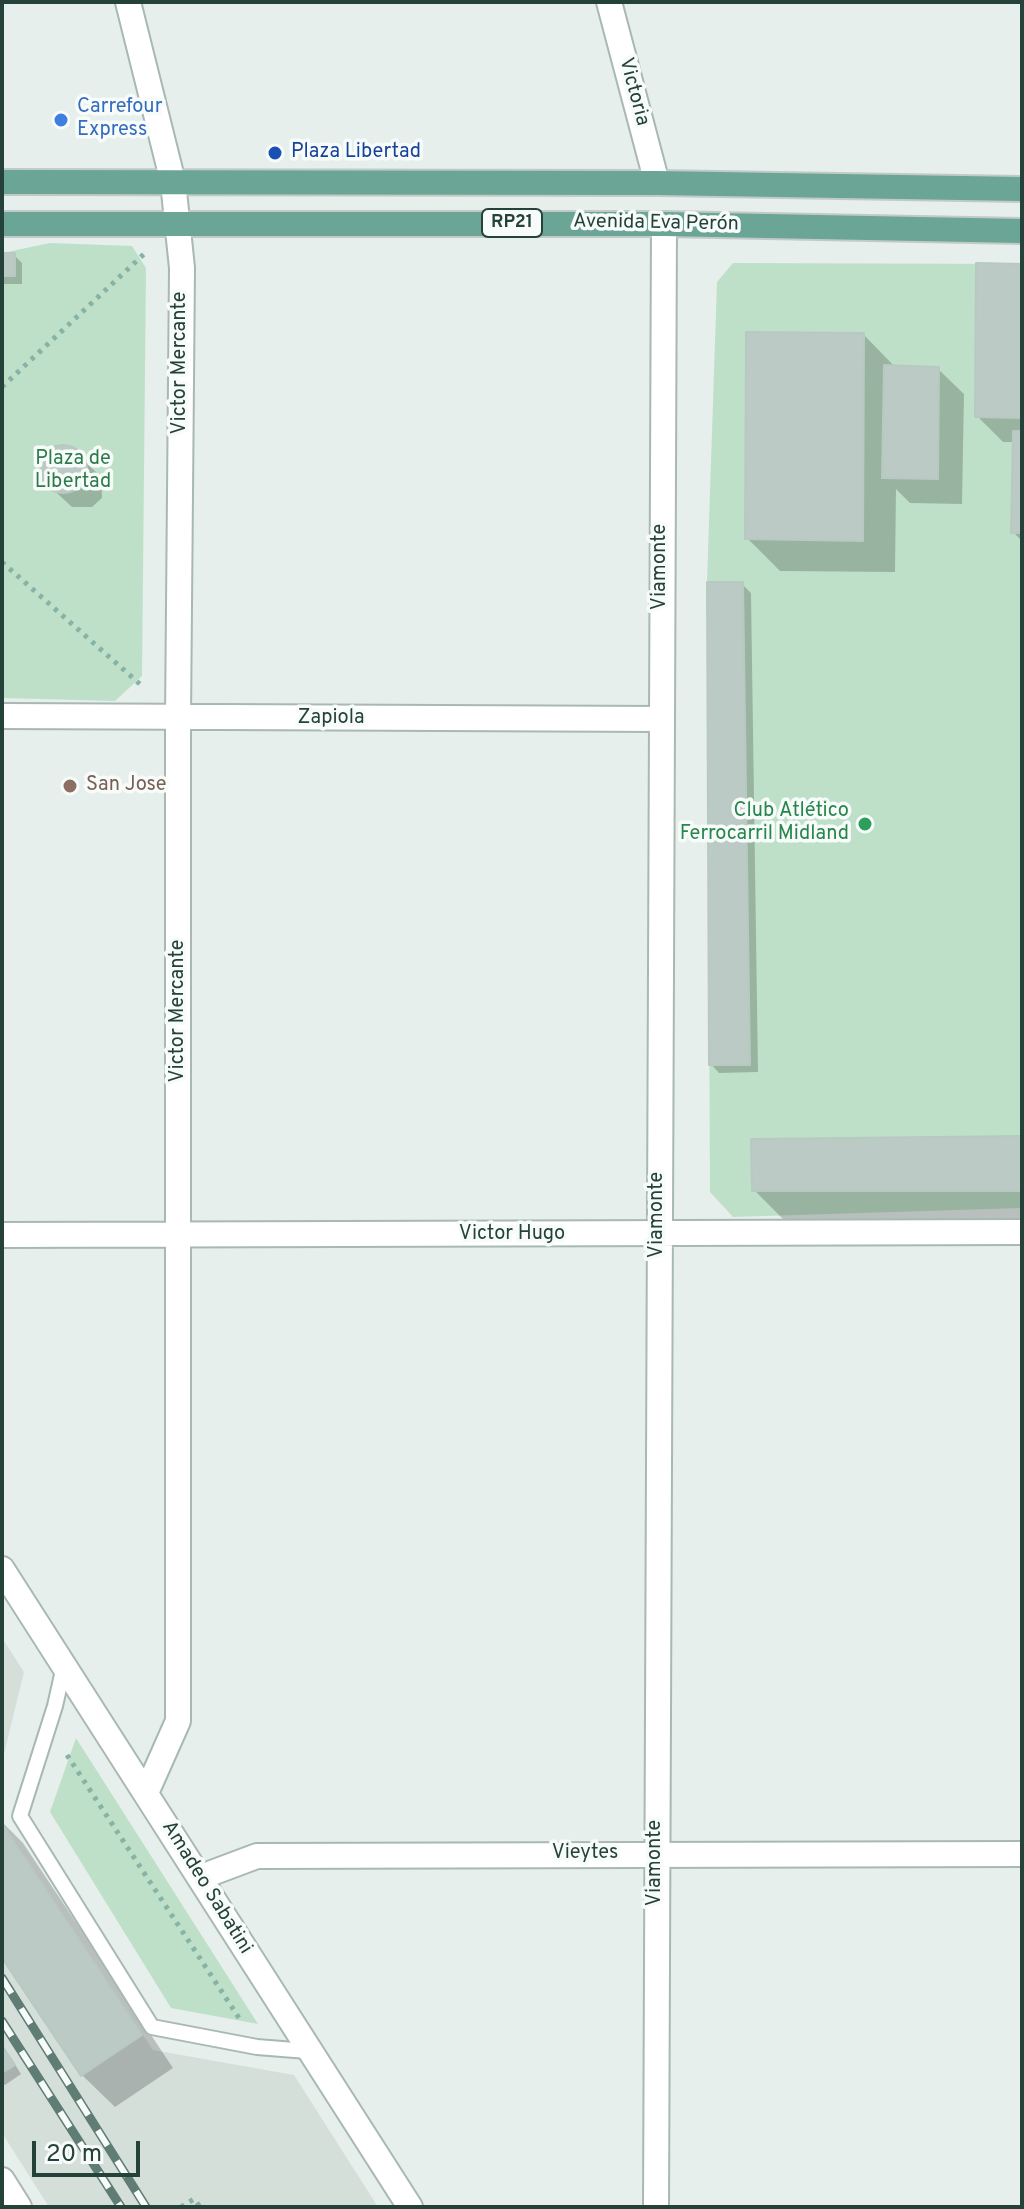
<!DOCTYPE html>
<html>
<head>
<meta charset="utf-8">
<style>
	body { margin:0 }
	#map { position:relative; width:1024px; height:2209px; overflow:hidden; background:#e6efeb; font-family:Overpass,sans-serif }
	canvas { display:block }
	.frame { position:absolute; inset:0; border:4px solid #24423a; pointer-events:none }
	.scale { position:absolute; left:32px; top:2141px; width:108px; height:36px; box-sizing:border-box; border:4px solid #24423a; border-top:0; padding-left:10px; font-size:24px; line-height:28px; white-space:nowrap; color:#24423a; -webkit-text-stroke:6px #f7fbf9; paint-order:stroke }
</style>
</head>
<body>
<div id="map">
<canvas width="1024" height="2209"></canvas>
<div class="frame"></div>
<div class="scale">20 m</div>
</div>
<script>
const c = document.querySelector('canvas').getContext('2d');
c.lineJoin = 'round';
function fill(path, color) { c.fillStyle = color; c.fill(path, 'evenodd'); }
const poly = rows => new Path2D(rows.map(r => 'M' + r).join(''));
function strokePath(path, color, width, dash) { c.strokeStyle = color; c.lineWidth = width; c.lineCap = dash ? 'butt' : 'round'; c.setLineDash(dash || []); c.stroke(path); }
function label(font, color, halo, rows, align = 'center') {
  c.font = font + ' Overpass,sans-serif'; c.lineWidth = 7; c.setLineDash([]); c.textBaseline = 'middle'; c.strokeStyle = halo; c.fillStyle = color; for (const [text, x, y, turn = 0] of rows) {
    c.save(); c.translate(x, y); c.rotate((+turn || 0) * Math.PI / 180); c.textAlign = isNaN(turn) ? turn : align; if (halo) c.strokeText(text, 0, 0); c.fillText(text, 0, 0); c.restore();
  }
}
fill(poly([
	[2,1638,24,1672,2,1762],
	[2,1824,153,2050,294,2075,378,2207,49,2207,2,2133]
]), '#d4dfda');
fill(poly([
	[50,243,132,246,146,268,142,676,115,701,2,698,2,253],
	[733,263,1022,264,1022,1208,733,1217,710,1192,707,582,717,282],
	[76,1738,258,2024,171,2008,50,1812]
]), '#bfe0c8');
fill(poly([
	[2,255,14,255,22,263,22,284,2,284],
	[1022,266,1022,541,1013,532,1015,442,1003,442,977,416],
	[864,335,896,368,938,369,964,394,962,504,910,503,896,489,895,572,780,571,747,538],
	[57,448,72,449,101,477,102,498,92,507,72,507,47,484,41,471,45,457],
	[742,584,751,593,758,1072,719,1073,711,1064],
	[1022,1138,1022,1223,786,1222,754,1190],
	[2,1822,23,1843,173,2068,115,2107,82,2075,2,1954],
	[2,2044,21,2074,5,2085,2,2082]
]), '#0003');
const building = poly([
	[2,253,15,253,15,276,2,276,2,253],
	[976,263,1022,264,1022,418,975,417,976,263],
	[746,332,864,333,863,541,745,539,746,332],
	[884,365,939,367,938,479,882,478,884,365],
	[1013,431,1022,431,1022,533,1011,533,1013,431],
	'39 469a24 24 0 1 1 48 0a24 24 0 1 1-48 0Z',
	[707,582,743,582,750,1065,709,1065,707,582],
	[1022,1136,1022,1191,752,1191,751,1139,1022,1136],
	[2,1824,142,2035,81,2076,2,1958,2,1824],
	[2,2046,15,2065,2,2073,2,2046]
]);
fill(building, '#bbcac4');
strokePath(building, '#b8c9c2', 2);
const lane = poly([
	[64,1666,55,1706,20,1816,152,2027,257,2047,307,2051]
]);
const street = poly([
	[128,2,173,182,182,268,178,719,178,1721,146,1793],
	[609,2,657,183],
	[2,716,660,719],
	[2,1235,1022,1232],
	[2,1569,410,2207],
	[201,1877,257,1856,1022,1854],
	[2,2180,19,2207],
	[656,2207,664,224]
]);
const primary = poly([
	[2,182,657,183,1022,189],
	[2,224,664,224,1022,231]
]);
strokePath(lane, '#a8b8b2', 18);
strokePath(street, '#a8b8b2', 28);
strokePath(primary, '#c2cac8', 28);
strokePath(poly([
	[2,387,144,254],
	[2,562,142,686],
	[67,1755,239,2018],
	[181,2207,194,2199,200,2207]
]), '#86b3a5', 5, [4, 6]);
strokePath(lane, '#fff', 14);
strokePath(street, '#fff', 24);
strokePath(primary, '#6aa596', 24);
const rail = poly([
	[2,1978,146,2207],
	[2,2021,121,2207]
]);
strokePath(rail, '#5f7d75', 9);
strokePath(rail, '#f7fbf9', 6, [18]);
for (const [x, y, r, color] of [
	[61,120,8,"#3f7fe0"],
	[275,153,8,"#1a4fb4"],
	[70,786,8,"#8d6e63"],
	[865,824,8,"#2e9e5b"]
]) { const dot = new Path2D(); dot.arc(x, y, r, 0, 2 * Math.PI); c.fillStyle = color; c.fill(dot); strokePath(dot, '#f7fbf9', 3); }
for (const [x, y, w] of [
	[512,223,60]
]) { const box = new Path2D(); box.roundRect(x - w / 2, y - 14, w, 28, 6); c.fillStyle = '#f7fbf9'; c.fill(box); strokePath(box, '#24423a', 2); }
label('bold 18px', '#24423a', null, [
	["RP21",512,223]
]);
label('20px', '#24423a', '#f7fbf9', [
	["Victoria",633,92,75],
	["Avenida Eva Perón",656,224,1],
	["Victor Mercante",181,363,-90],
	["Viamonte",661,567,-90],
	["Zapiola",331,719],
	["Victor Mercante",179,1011,-90],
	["Viamonte",658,1215,-90],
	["Victor Hugo",512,1235],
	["Vieytes",585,1854],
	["Viamonte",656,1863,-90],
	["Amadeo Sabatini",206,1888,58]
]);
label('20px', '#366cbe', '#f7fbf9', [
	["Carrefour",77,108],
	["Express",77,131]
], 'left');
label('20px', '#164399', '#f7fbf9', [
	["Plaza Libertad",291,153]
], 'left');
label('20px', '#2d7a4b', '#f7fbf9', [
	["Plaza de",73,460],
	["Libertad",73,483]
]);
label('20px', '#785e54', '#f7fbf9', [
	["San Jose",86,786]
], 'left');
label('20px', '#27864d', '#f7fbf9', [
	["Club Atlético",849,812],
	["Ferrocarril Midland",849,835]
], 'right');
</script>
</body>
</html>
